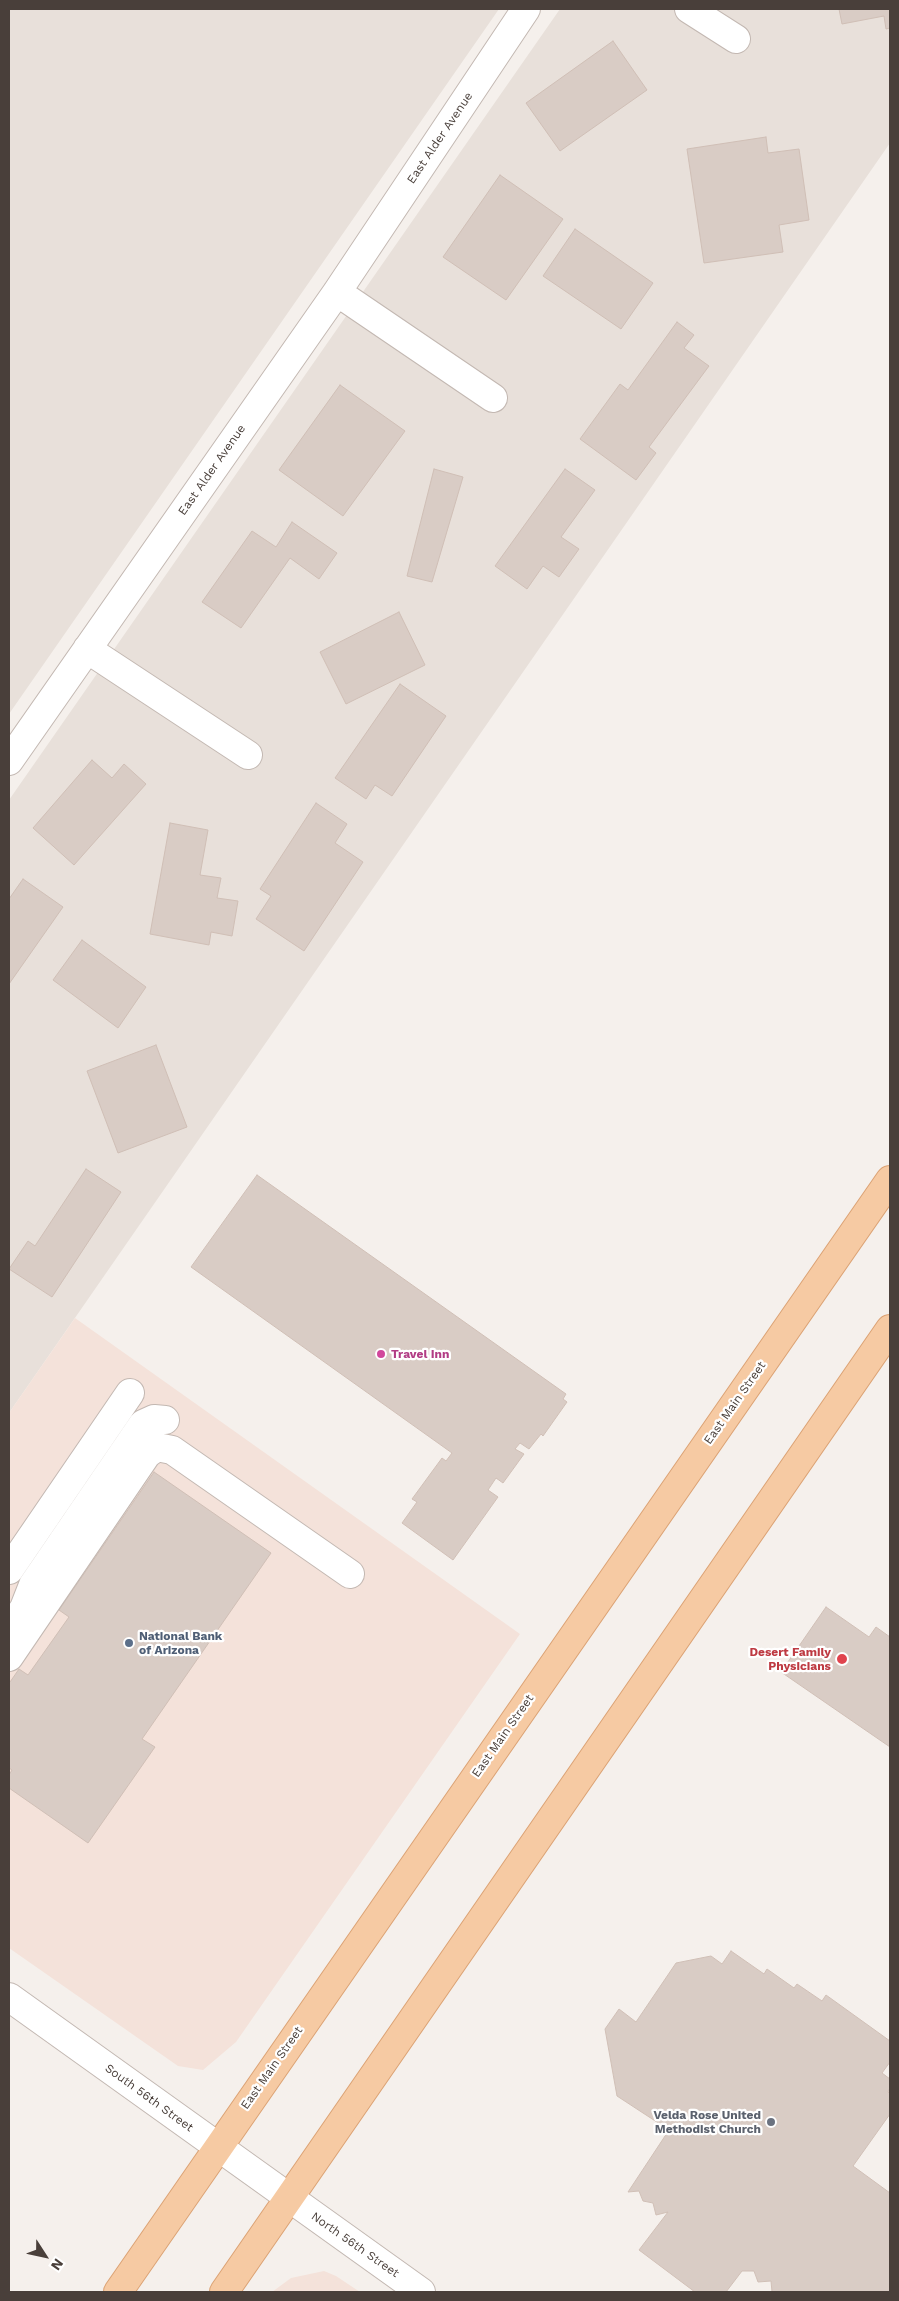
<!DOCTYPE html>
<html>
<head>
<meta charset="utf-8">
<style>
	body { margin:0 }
	#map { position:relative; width:899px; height:2301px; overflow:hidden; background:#f5f0ec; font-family:"Work Sans",sans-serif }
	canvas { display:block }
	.frame { position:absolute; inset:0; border:10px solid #493f3a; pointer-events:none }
	.north { position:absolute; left:20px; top:2231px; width:50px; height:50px; -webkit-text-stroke:4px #fff; paint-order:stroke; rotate:125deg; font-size:14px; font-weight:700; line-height:20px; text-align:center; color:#493f3a }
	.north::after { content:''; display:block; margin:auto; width:18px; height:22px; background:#493f3a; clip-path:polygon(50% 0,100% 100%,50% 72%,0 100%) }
</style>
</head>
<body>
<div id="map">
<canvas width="899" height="2301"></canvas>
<div class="frame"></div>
<div class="north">N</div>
</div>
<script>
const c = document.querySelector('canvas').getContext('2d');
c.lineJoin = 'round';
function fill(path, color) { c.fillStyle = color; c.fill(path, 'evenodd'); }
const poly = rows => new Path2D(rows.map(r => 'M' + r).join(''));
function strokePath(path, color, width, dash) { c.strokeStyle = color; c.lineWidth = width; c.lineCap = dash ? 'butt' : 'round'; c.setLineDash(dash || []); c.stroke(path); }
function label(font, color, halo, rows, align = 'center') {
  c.font = font + ' "Work Sans",sans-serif'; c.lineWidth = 4.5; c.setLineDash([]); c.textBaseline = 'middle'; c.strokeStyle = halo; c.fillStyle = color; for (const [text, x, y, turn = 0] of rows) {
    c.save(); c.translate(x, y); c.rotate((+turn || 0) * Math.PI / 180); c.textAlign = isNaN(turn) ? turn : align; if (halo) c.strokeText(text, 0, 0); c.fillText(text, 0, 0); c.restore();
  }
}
fill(poly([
	[9,9,499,9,9,714],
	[560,9,890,9,890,143,9,1413,9,800]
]), '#e8e0da');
fill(poly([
	[75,1318,520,1634,236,2042,203,2070,178,2066,9,1948,9,1413],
	[324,2271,336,2276,360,2292,272,2292,291,2278]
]), '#f4e2da');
const building = poly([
	[839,9,890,9,890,28,886,29,884,16,842,24,839,9],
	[613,41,647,90,560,151,526,103,613,41],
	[766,137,768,153,799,149,809,220,779,225,783,252,704,263,687,149,766,137],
	[500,175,563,219,506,300,443,257,500,175],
	[575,229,653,283,621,329,543,276,575,229],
	[677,322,694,335,684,348,709,366,649,447,656,453,636,480,580,439,620,384,628,390,677,322],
	[340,385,405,431,343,516,279,470,340,385],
	[434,469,463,477,432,582,407,576,434,469],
	[565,469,595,490,561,537,579,549,559,577,543,566,527,589,495,566,565,469],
	[292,522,337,553,319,579,290,558,241,628,202,602,252,531,276,547,292,522],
	[399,612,425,665,346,704,320,652,399,612],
	[400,684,446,716,392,796,375,785,366,799,335,778,400,684],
	[92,760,112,778,124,764,146,784,74,865,33,828,92,760],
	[316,803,347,824,335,843,363,862,304,951,256,919,271,896,260,889,316,803],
	[170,823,208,830,200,875,221,878,217,898,238,901,232,936,211,932,209,945,150,934,170,823],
	[23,879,63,907,9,984,9,899,23,879],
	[82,940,146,987,118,1028,53,980,82,940],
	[156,1045,187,1127,118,1153,87,1071,156,1045],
	[86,1169,121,1192,52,1297,9,1269,28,1241,35,1246,86,1169],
	[257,1175,566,1394,563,1399,567,1402,543,1436,541,1434,529,1449,520,1443,515,1449,524,1454,503,1483,496,1478,488,1490,498,1497,453,1560,402,1523,417,1502,412,1499,442,1458,446,1461,452,1453,191,1267,257,1175],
	[154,1472,271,1553,142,1739,155,1747,88,1843,9,1788,9,1775,12,1770,9,1768,9,1681,10,1682,19,1669,28,1675,69,1617,59,1610,154,1472],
	[826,1607,869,1637,876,1627,890,1637,890,1747,781,1672,826,1607],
	[731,1951,764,1974,767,1969,794,1988,797,1984,822,2001,826,1995,890,2041,890,2062,882,2073,890,2079,890,2088,888,2092,890,2094,890,2114,853,2166,890,2193,890,2292,772,2292,771,2281,758,2282,754,2271,742,2271,726,2292,695,2292,639,2250,668,2212,656,2215,653,2203,643,2201,639,2191,628,2192,669,2130,617,2096,605,2029,619,2009,636,2022,676,1963,711,1956,722,1964,731,1951]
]);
fill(building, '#d9ccc5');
strokePath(building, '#d0bfb6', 1);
const minor = poly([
	[689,9,736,39],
	[337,292,493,398],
	[87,649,248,755],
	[9,761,337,292,526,9],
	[9,1570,130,1393],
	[14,1623,24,1608,33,1585,143,1424,154,1419,165,1420],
	[9,1657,147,1454,157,1447,172,1450,350,1574],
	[9,1997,421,2292]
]);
const major = poly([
	[118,2292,890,1180],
	[224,2292,890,1329]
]);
strokePath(minor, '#c3b8b2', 30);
strokePath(major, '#dba274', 30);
strokePath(minor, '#fff', 28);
strokePath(major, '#f6caa3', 28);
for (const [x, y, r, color] of [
	[381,1354,5,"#d1479c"],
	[129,1643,5,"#5c6f8a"],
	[842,1659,6,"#e0444e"],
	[771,2122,5,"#6b7280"]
]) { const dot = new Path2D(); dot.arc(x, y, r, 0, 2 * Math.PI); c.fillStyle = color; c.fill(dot); strokePath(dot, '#fff', 2); }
label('12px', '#493f3a', '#fff', [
	["East Alder Avenue",440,138,-56],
	["East Alder Avenue",212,470,-55],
	["East Main Street",735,1403,-55],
	["East Main Street",503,1736,-55],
	["East Main Street",272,2068,-55],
	["South 56th Street",149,2098,36],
	["North 56th Street",355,2245,35]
]);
label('bold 12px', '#b23c85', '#fff', [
	["Travel Inn",391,1354]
], 'left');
label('bold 12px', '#4e5e75', '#fff', [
	["National Bank",139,1636],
	["of Arizona",139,1650]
], 'left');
label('bold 12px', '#be3a42', '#fff', [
	["Desert Family",831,1652],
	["Physicians",831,1666]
], 'right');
label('bold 12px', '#5b616d', '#fff', [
	["Velda Rose United",761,2115],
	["Methodist Church",761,2129]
], 'right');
</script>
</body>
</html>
